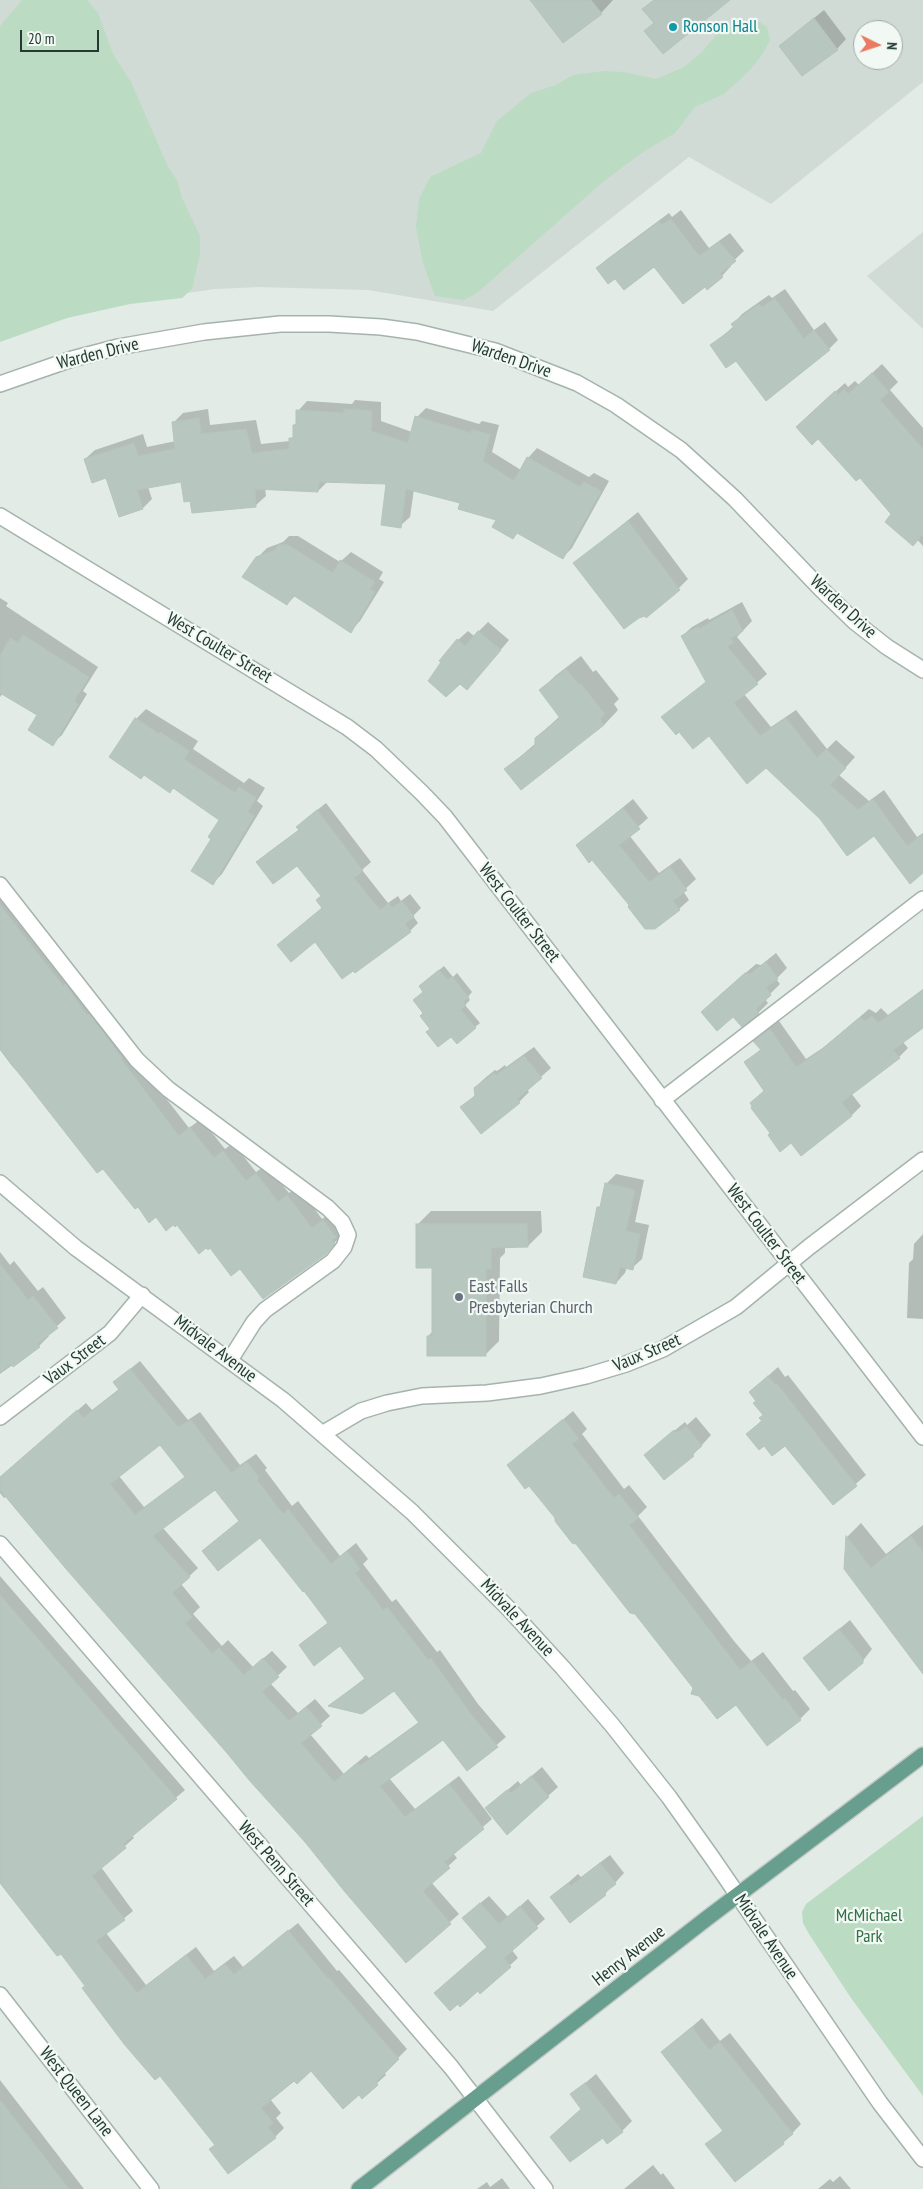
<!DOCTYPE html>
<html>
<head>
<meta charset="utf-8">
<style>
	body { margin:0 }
	#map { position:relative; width:923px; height:2189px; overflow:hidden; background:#e2ebe6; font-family:"PT Sans Narrow",sans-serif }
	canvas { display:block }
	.north { position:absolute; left:853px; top:20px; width:50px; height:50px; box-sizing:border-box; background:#f2f8f4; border:1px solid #9faca7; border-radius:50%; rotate:94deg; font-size:14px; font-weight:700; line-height:20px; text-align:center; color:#233b33 }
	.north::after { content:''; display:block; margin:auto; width:18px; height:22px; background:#ea7a60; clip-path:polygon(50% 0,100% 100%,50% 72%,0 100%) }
	.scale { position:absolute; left:20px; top:30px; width:79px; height:22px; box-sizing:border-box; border:2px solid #233b33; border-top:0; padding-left:6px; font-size:15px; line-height:18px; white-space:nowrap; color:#233b33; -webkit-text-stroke:4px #f2f8f4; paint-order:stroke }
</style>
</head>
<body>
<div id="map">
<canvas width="923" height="2189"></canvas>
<div class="north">N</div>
<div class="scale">20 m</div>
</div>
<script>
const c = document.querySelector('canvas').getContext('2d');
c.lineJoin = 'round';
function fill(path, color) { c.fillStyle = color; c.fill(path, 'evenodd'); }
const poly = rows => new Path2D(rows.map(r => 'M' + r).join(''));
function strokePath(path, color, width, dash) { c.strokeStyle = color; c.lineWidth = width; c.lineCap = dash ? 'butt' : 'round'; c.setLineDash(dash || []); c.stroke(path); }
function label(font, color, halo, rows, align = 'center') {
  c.font = font + ' "PT Sans Narrow",sans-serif'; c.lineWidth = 4.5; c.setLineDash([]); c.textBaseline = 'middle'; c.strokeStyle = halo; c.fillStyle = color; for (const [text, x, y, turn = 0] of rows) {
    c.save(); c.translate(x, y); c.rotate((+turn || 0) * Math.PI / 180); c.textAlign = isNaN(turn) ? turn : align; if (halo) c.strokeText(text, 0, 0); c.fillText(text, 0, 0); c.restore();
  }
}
fill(poly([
	[0,0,923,0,923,82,771,204,689,157,493,311,368,290,260,287,215,289,130,301,0,336],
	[863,30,893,30,893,60,863,60],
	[923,232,923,329,867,276]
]), '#d0dbd5');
fill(poly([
	[22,0,87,0,98,13,113,54,131,82,168,167,177,180,182,198,200,236,200,254,192,289,182,298,130,304,67,318,0,342,0,26],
	[748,21,758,21,767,27,770,40,762,55,748,72,724,94,695,107,675,133,643,152,604,181,477,293,464,300,435,296,423,263,416,227,419,199,430,177,481,153,497,121,531,93,556,85,573,75,605,71,624,72,656,79,684,67,702,52,716,35,731,26],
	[923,1816,923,2096,851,1998,809,1934,803,1923,802,1912,806,1904]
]), '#bbdbc2');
fill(poly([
	[532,0,613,0,601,13],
	[824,10,846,39,837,49,791,37],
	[681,210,709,248,730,233,744,251,730,264,731,266,722,276,705,285,654,265,615,277,597,268,607,259,669,213,672,217],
	[785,289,814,330,825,322,838,340,829,349,736,359,712,345,734,326,733,324,742,314,769,295,772,298],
	[882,364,898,382,890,390,923,428,923,546,807,417,845,383,848,387,855,381,859,385],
	[355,400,381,402,381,421,412,432,417,417,426,408,479,424,482,421,499,425,492,452,521,470,528,458,537,448,589,477,594,473,609,481,572,548,563,557,518,532,513,538,498,519,461,502,414,489,410,517,400,526,387,483,328,481,318,491,265,488,266,496,256,505,191,500,182,480,148,487,152,499,143,508,85,459,95,450,143,434,147,447,176,441,173,423,183,413,208,409,210,425,256,420,261,444,290,441,294,435,294,425,297,422,298,411,307,401,352,404],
	[638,512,688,579,663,604,647,616,575,563],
	[289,536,298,536,340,562,351,552,383,572,379,579,384,582,360,621,350,631,296,595,287,604,257,558,267,548,283,542],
	[0,598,8,603,6,606,98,667,83,691,87,694,62,735,52,744,39,715,3,693,0,697],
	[742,602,752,621,737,637,767,674,744,694,771,727,796,710,827,749,836,740,855,757,839,775,869,801,884,790,917,837,923,833,923,872,874,835,821,818,766,767,709,735,680,731,663,717,707,681,682,636,692,627,708,618,709,620],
	[488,622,509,640,477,678,458,640,468,631,474,636],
	[581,656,593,672,596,670,619,699,614,704,618,710,604,725,506,769,536,743,536,738,560,716,541,690,555,676],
	[146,709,198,741,193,749,244,783,249,778,265,788,257,801,263,806,222,874,213,883,213,838,220,819,136,719],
	[633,799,648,818,629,835,659,873,680,858,696,879,683,891,689,900,679,909,630,904,592,859,577,845],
	[326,803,371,862,362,870,388,903,398,896,401,901,410,894,421,908,413,916,418,923,410,931,279,945,323,907,323,896,297,864,266,854,300,829,298,827,306,819],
	[0,884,189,1128,201,1119,225,1149,233,1143,256,1172,266,1165,289,1193,298,1186,322,1219,333,1211,343,1233,326,1253,240,1267,177,1223,156,1216,138,1206,12,1066,0,1050],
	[776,953,787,968,776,979,780,984,765,999,768,1003,758,1013,712,1002,756,964,761,965],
	[444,966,453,977,457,973,472,992,468,997,470,1000,465,1005,480,1023,475,1027,451,1035,431,1028,424,1013,425,982],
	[923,989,923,1027,903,1042,908,1048,899,1057,851,1093,861,1106,852,1115,801,1154,791,1142,772,1133,751,1103,765,1090,746,1062,761,1049,755,1042,764,1032,779,1021,806,1059,827,1045,869,1009,876,1013,881,1008,888,1015],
	[534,1047,551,1068,527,1089,529,1092,519,1102,481,1132,462,1108,476,1094,475,1088,485,1078,495,1070,497,1071,505,1065,506,1067],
	[616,1174,644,1180,635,1222,649,1225,642,1259,632,1268,627,1267,625,1273,616,1283,599,1208,602,1204,606,1184],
	[431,1211,541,1211,542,1232,528,1246,505,1247,505,1253,500,1258,499,1341,485,1355,428,1336,434,1330,433,1267,417,1225],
	[923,1234,923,1319,907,1318,909,1263,913,1259,914,1244],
	[0,1252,10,1265,14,1261,38,1291,43,1287,66,1318,47,1335,49,1336,39,1346,0,1374],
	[140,1361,188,1420,200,1412,240,1465,256,1454,267,1468,265,1470,292,1506,298,1501,340,1556,356,1543,368,1559,363,1564,392,1602,396,1599,437,1652,440,1650,478,1704,506,1737,467,1770,443,1738,389,1778,415,1809,459,1776,492,1819,453,1853,457,1858,431,1882,459,1914,406,1961,306,1841,7,1496,4,1498,0,1493,0,1478,86,1403,92,1410,119,1389,114,1382],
	[160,1443,186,1476,144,1507,119,1476],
	[215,1488,240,1520,204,1551,261,1536,329,1622,300,1645,341,1645,365,1678,331,1705,394,1689,419,1722,369,1758,366,1755,344,1774,310,1734,330,1716,315,1699,298,1713,270,1683,287,1667,272,1651,253,1667,228,1640,222,1646,193,1614,200,1607,181,1584,198,1568,162,1527],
	[778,1367,785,1377,788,1375,866,1475,833,1504,785,1444,764,1445,748,1434,762,1420,764,1415,750,1392],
	[573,1411,587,1429,582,1434,624,1489,629,1485,647,1507,638,1516,734,1641,751,1661,763,1652,793,1691,795,1690,810,1709,800,1719,736,1703,694,1688,636,1613,529,1484,509,1465],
	[696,1417,711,1435,693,1455,664,1478,645,1455,685,1422,687,1425],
	[861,1523,886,1554,923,1525,923,1658,845,1569,847,1537],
	[0,1576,185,1790,132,1835,134,1838,101,1867,133,1911,106,1933,146,1985,196,1947,214,1971,234,1956,243,1967,298,1923,337,1971,339,1970,407,2049,384,2072,386,2075,362,2097,359,2093,311,2069,270,2099,281,2113,276,2118,284,2128,275,2137,211,2149,216,2144,61,1952,0,1880],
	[850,1620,872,1649,862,1662,808,1655],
	[542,1767,558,1787,548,1796,497,1799,518,1781,521,1785],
	[610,1855,624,1873,605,1894,552,1897,578,1874,581,1877],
	[489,1896,508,1917,528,1899,545,1919,511,1949,518,1958,480,1992,488,1946,472,1910],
	[702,2018,720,2041,730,2033,801,2124,783,2143,707,2145,723,2130,663,2052],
	[596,2074,632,2121,622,2131,582,2109,572,2094],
	[0,2080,84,2189,0,2189],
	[653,2165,661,2175,663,2173,675,2189,624,2189],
	[840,2176,851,2189,818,2189,830,2179,833,2182],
	[502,2178,510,2189,477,2189,487,2182,490,2187]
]), '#0003');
const building = poly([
	[530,0,591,0,602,14,563,43,530,0],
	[654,0,730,0,663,54,644,31,654,23,642,9,654,0],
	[814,18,838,50,802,76,779,46,814,18],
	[671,219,699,256,719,242,736,261,720,274,723,277,707,290,705,287,683,304,654,267,624,290,615,279,608,284,596,268,659,222,662,225,671,219],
	[775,298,804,339,814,330,830,350,766,401,736,361,726,368,710,345,734,328,731,324,759,304,762,307,775,298],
	[872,373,889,392,880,400,923,449,923,534,913,546,885,522,891,514,860,478,856,481,818,439,812,445,796,427,835,391,838,395,844,389,848,394,872,373],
	[344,409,372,411,371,431,408,443,415,416,471,433,472,429,490,435,483,461,514,481,527,457,580,487,584,482,601,491,563,559,517,533,513,539,492,527,496,520,458,509,460,503,406,489,401,528,381,525,386,484,319,482,318,492,255,489,256,507,192,513,190,501,184,502,181,482,137,490,143,509,119,517,106,478,92,483,84,459,134,443,138,456,175,449,172,422,199,418,201,434,246,429,252,453,289,449,289,438,293,438,293,425,296,425,296,410,344,413,344,409],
	[628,521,680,590,646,618,645,616,639,618,624,629,573,563,628,521],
	[278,545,288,545,333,573,340,560,375,582,370,589,375,592,351,633,293,595,287,605,242,577,256,557,275,550,278,545],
	[732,610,743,631,731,638,733,643,727,646,758,684,734,703,760,736,786,718,817,758,826,749,846,768,830,785,858,810,873,799,907,846,923,834,923,873,910,884,874,836,847,856,820,819,766,768,747,784,709,736,693,749,679,732,676,735,661,717,706,682,681,636,698,627,699,629,732,610],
	[478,631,501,650,467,690,460,684,446,697,428,681,441,662,439,661,457,639,465,646,478,631],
	[23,635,89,677,74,701,78,704,53,746,28,730,37,715,0,693,0,656,10,638,18,643,23,635],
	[566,669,579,685,581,684,605,714,600,719,604,725,521,790,504,769,535,746,535,738,560,718,539,690,566,669],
	[135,718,159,734,160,732,189,751,184,759,235,793,239,787,256,798,248,812,254,816,213,885,191,871,211,839,208,837,219,820,173,788,170,793,144,775,141,779,109,757,135,718],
	[623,808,640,829,619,845,649,882,670,867,687,890,673,901,680,910,655,929,645,929,628,907,629,905,592,860,589,863,576,845,623,808],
	[317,810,363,871,354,878,380,910,389,903,392,908,402,901,414,917,405,924,411,932,355,973,353,971,342,979,315,942,291,962,277,945,322,908,316,900,321,896,297,866,273,884,256,862,299,830,296,827,317,810],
	[0,905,63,986,65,984,87,1015,89,1014,93,1019,122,1058,121,1059,179,1136,190,1127,214,1158,223,1151,246,1181,256,1173,278,1202,287,1195,312,1228,323,1220,336,1237,332,1240,335,1244,326,1254,263,1299,240,1269,231,1276,210,1248,208,1250,206,1248,199,1254,177,1225,175,1227,173,1225,166,1231,156,1217,149,1223,138,1207,135,1209,103,1169,97,1173,0,1049,0,905],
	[766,962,778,979,766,987,771,995,756,1009,759,1014,742,1027,733,1017,717,1031,701,1012,745,973,750,974,766,962],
	[439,970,448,980,452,976,469,998,463,1002,466,1005,461,1010,476,1028,457,1044,451,1037,438,1047,426,1032,430,1029,420,1016,423,1013,413,1000,423,992,419,986,439,970],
	[923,990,923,1028,893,1050,900,1058,842,1102,852,1116,801,1156,791,1143,780,1152,768,1135,770,1133,751,1108,752,1106,750,1103,764,1091,744,1062,761,1050,753,1041,770,1029,796,1067,816,1054,859,1018,866,1021,872,1016,878,1023,923,990],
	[524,1056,542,1078,517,1099,520,1103,481,1134,460,1107,475,1096,474,1088,485,1079,486,1080,494,1073,496,1075,524,1056],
	[605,1183,635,1190,626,1231,640,1234,633,1270,620,1267,616,1284,583,1277,597,1207,600,1207,605,1183],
	[416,1224,527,1224,528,1247,491,1248,491,1269,486,1269,486,1356,427,1356,427,1336,432,1336,432,1268,416,1268,416,1224],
	[0,1264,28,1300,33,1296,58,1328,37,1344,40,1347,13,1367,11,1364,0,1373,0,1264],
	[130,1369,178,1427,191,1420,231,1473,247,1462,259,1478,257,1480,283,1514,288,1509,331,1564,347,1551,360,1569,355,1573,383,1610,387,1607,428,1660,431,1658,470,1713,498,1747,467,1771,443,1740,380,1786,405,1817,449,1784,484,1829,444,1862,450,1868,423,1891,451,1924,406,1963,345,1892,305,1842,249,1780,227,1753,67,1570,0,1490,0,1477,77,1410,83,1418,119,1390,113,1382,130,1369],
	[160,1445,185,1477,135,1515,110,1484,160,1445],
	[215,1490,239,1521,202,1551,218,1571,260,1538,303,1592,304,1591,328,1623,299,1645,314,1666,340,1646,365,1679,328,1706,362,1714,394,1691,419,1723,360,1766,357,1763,334,1782,301,1743,322,1726,315,1717,306,1707,289,1721,262,1692,279,1677,263,1658,244,1675,219,1648,212,1654,185,1623,192,1617,172,1593,190,1577,153,1536,215,1490],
	[768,1376,775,1385,777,1384,857,1486,833,1505,785,1446,772,1456,764,1446,759,1450,746,1434,762,1421,759,1418,763,1415,753,1403,756,1401,749,1392,768,1376],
	[562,1420,565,1421,579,1439,572,1444,614,1498,619,1494,638,1518,629,1525,725,1650,740,1670,752,1661,783,1700,785,1698,801,1720,767,1746,736,1705,717,1719,699,1696,691,1694,693,1688,635,1614,630,1613,576,1544,572,1543,558,1525,555,1521,555,1518,529,1486,525,1489,507,1465,562,1420],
	[686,1426,702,1446,692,1454,694,1456,664,1480,644,1455,674,1430,677,1433,686,1426],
	[846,1536,871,1568,911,1536,923,1552,923,1674,844,1569,846,1536],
	[0,1595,177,1799,123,1844,126,1848,92,1876,125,1920,96,1941,137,1993,186,1955,205,1979,225,1964,234,1975,288,1930,328,1979,329,1978,399,2059,376,2082,378,2085,362,2099,359,2095,343,2109,311,2071,297,2084,294,2081,261,2108,273,2123,268,2127,276,2138,228,2174,209,2149,215,2145,160,2076,155,2080,124,2044,82,1988,85,1986,61,1954,57,1956,0,1883,0,1595],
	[839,1629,863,1659,863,1663,829,1691,803,1658,839,1629],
	[531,1776,549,1797,507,1835,485,1808,507,1790,511,1793,531,1776],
	[600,1863,616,1884,604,1893,606,1895,570,1923,550,1897,568,1883,571,1886,600,1863],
	[480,1903,499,1924,520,1906,538,1928,504,1958,511,1967,480,1994,478,1991,460,2007,458,2004,450,2011,434,1993,487,1947,462,1918,480,1903],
	[692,2027,709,2050,720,2042,793,2134,783,2142,784,2144,735,2182,705,2144,723,2131,661,2052,692,2027],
	[585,2083,623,2132,607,2144,603,2138,570,2162,550,2137,581,2109,570,2094,585,2083],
	[0,2100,29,2137,69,2189,0,2189,0,2100]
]);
fill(building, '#b7c6bf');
strokePath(building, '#b4c4bd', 1);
const minor = poly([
	[0,384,72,359,118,347,204,332,280,324,329,324,381,327,417,332,495,351,577,383,616,405,681,450,735,499,820,588,855,622,887,647,923,670],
	[0,516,347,727,376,749,422,793,445,817,923,1437],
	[0,885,137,1060,168,1089,328,1208,342,1222,348,1235,344,1247,333,1261,265,1310,254,1322,230,1360],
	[662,1100,923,899],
	[0,1183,76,1248,283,1400,412,1512,509,1609,563,1668,612,1725,669,1797,713,1859,880,2103,923,2159],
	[0,1417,110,1333,142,1295],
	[322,1434,361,1411,387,1403,422,1396,487,1393,541,1386,586,1376,626,1364,663,1349,736,1307,809,1247,923,1160],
	[0,1544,451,2067,545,2189],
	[0,1995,151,2189]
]);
const major = poly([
	[359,2189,706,1919,923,1755]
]);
strokePath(minor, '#a5b3ad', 18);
strokePath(major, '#c1c8c6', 18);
strokePath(minor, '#fff', 15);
strokePath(major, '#689e8d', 15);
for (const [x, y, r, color] of [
	[673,27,5,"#0f9aa8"],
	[459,1297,5,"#6b7280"]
]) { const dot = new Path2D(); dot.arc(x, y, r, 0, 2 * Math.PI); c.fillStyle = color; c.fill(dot); strokePath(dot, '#f2f8f4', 2); }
label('18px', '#0d838f', '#f2f8f4', [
	["Ronson Hall",683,27]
], 'left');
label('18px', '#233b33', '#f2f8f4', [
	["Warden Drive",98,354,-14],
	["Warden Drive",511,359,19],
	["Warden Drive",843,607,43],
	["West Coulter Street",219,648,31],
	["West Coulter Street",519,913,52],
	["West Coulter Street",766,1234,53],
	["Midvale Avenue",215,1349,37],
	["Vaux Street",647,1353,-23],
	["Vaux Street",75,1360,-37],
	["Midvale Avenue",517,1618,47],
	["West Penn Street",276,1864,49],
	["Midvale Avenue",766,1937,56],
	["Henry Avenue",629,1956,-38],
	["West Queen Lane",76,2092,52]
]);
label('18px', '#5b616d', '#f2f8f4', [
	["East Falls",469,1287],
	["Presbyterian Church",469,1308]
], 'left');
label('18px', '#2f7044', '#f2f8f4', [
	["McMichael",869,1916],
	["Park",869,1937]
]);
</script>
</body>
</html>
